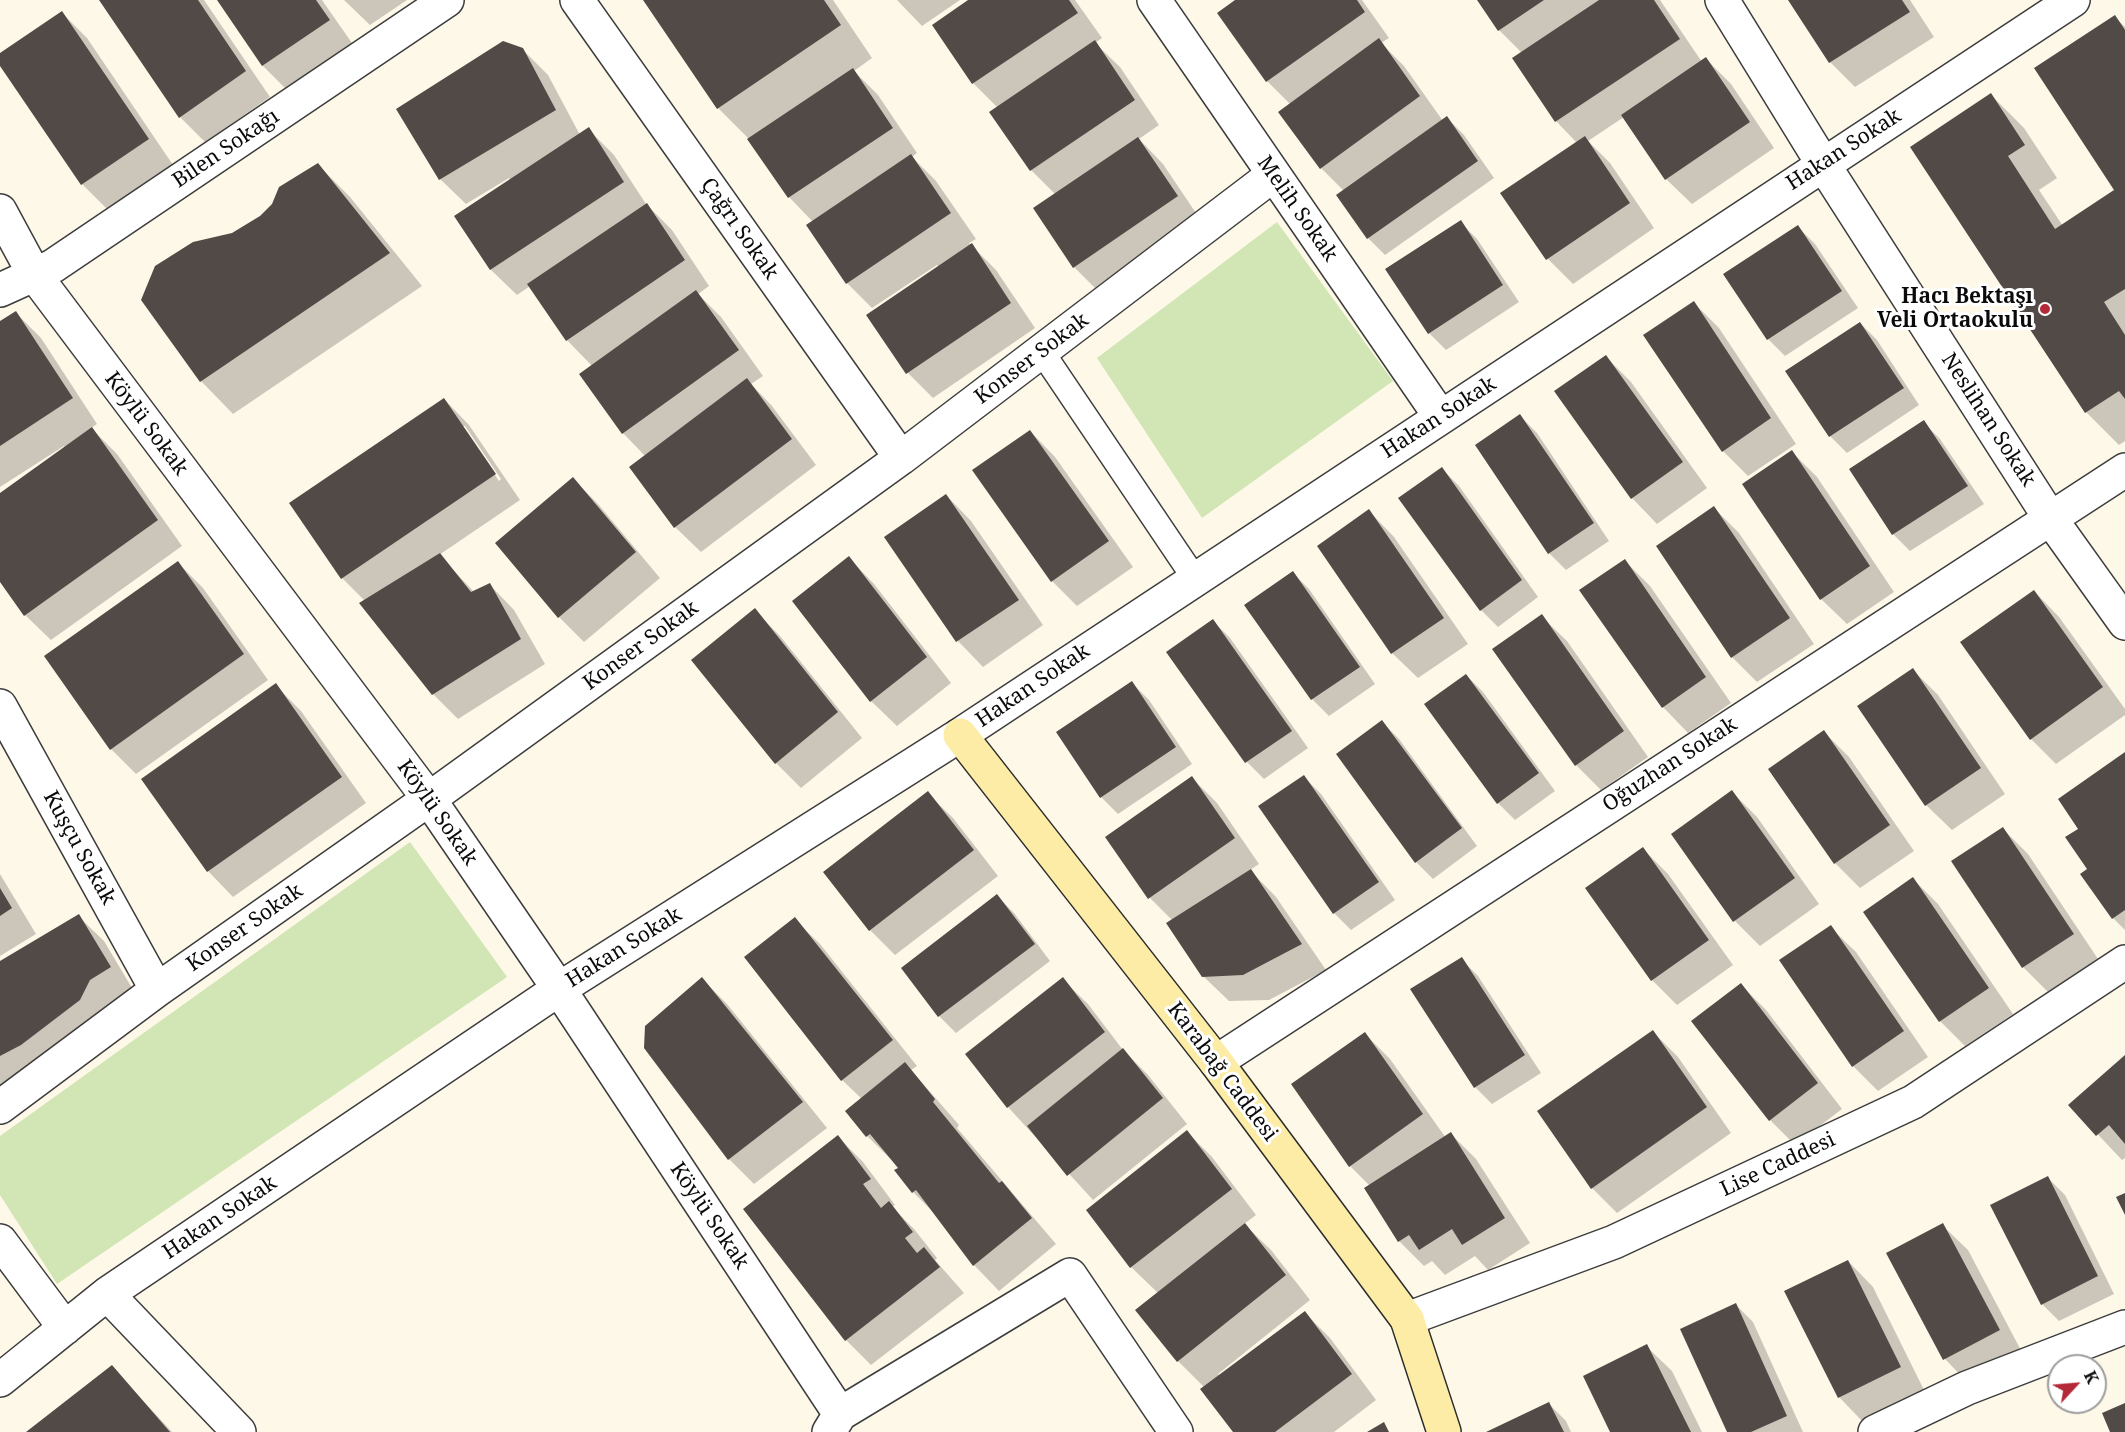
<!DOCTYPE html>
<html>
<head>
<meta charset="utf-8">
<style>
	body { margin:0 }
	#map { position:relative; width:2125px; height:1432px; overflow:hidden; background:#fef8e8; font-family:"Noto Serif",serif }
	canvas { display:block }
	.north { position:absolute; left:2047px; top:1354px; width:60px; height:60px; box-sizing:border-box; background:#fff; border:2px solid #9d9d9d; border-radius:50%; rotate:64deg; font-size:16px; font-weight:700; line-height:24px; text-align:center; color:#0a0a0a }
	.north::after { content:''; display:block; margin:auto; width:21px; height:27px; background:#b32938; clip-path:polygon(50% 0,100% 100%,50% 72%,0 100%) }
</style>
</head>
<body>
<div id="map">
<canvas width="2125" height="1432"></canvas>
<div class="north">K</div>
</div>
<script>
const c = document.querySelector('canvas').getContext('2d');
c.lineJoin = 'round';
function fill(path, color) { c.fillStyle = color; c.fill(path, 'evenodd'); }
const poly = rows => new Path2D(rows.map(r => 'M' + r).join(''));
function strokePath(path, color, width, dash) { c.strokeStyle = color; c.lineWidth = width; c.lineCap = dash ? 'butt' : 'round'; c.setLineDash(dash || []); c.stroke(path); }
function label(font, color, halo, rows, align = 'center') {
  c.font = font + ' "Noto Serif",serif'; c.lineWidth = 6; c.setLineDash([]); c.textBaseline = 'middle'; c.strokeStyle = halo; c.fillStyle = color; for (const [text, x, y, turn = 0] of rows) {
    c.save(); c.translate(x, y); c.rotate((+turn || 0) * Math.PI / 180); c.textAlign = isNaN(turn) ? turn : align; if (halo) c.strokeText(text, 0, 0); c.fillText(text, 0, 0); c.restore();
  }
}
fill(poly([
	[1277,222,1393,381,1202,518,1097,358],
	[410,842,507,977,57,1284,0,1195,0,1136]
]), '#d1e6b4');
fill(poly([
	[100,0,204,0,270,97,205,142,180,117],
	[218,0,322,0,354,46,288,91,263,66],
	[344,0,407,0,370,25],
	[645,0,833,0,872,58,854,71,878,95,917,153,912,157,936,181,976,239,969,243,996,270,1035,328,933,398,908,373,868,315,939,267,937,265,872,308,847,283,813,222,789,197,749,139,718,108],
	[897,0,960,0,922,26],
	[971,0,1075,0,1102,38,1095,43,1120,67,1159,125,1139,139,1163,164,1202,222,1099,292,1074,267,1056,195,1031,170,998,108,973,83,934,25],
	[1238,0,1362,0,1389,38,1381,43,1404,66,1443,121,1447,118,1464,135,1494,178,1385,255,1368,238,1344,191,1321,168,1291,105,1267,81],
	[1479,0,1660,0,1702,62,1706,59,1731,84,1774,148,1692,204,1666,179,1624,117,1588,141,1610,163,1654,228,1573,284,1548,259,1503,193,1577,143,1556,121,1522,53,1499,30],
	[1790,0,1910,0,1934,37,1855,87,1830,62],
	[62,13,87,38,173,165,108,210,82,184,0,63,0,55],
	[2115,17,2125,27,2125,441,2119,445,2086,412,1912,148,1991,95,2024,128,2057,178,2039,190,2063,226,2116,190],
	[522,49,548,75,580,135,588,129,614,155,646,204,672,230,709,286,698,294,721,317,763,376,751,384,772,406,816,465,701,552,675,527,646,457,623,433,581,374,592,366,567,340,530,286,517,295,491,270,456,216,511,181,509,178,466,204,440,179],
	[318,165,350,197,422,286,233,414,201,381,142,299,232,235,261,218],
	[1460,222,1477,239,1519,302,1446,350,1429,333],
	[1798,227,1815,244,1858,308,1785,356,1768,339,1725,274],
	[1694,303,1719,328,1796,444,1748,476,1723,451],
	[16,313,41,338,97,424,91,428,117,454,182,546,51,640,25,615,0,579,0,495,66,448,64,446,0,487,0,323],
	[1860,323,1877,340,1919,405,1847,453,1830,436],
	[1606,357,1631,382,1707,488,1657,524,1632,498,1556,392],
	[444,399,469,425,520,500,439,555,474,592,489,584,514,610,545,664,458,719,433,694,365,601,343,579,291,503],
	[462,426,465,426,501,479,499,481],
	[1520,416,1537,433,1609,541,1566,570,1549,553],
	[1923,422,1940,439,1984,504,1910,551,1893,534,1851,469],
	[1030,431,1055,457,1133,567,1077,606,1052,581],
	[1792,452,1817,477,1894,592,1847,624,1821,599,1744,484],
	[1442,469,1459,486,1538,597,1498,627,1481,610],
	[573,479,598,504,660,578,584,642,559,617],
	[946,495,971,521,1043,625,983,667,958,641,886,537],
	[1714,508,1739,533,1814,644,1757,682,1732,657],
	[1369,511,1394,537,1468,644,1418,678,1392,653,1319,546],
	[849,558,874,584,951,683,897,726,871,701],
	[1625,561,1650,586,1731,703,1688,733,1663,707],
	[178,563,203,588,268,680,136,774,111,749],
	[1292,572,1309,589,1375,684,1329,716,1312,699,1246,605],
	[2034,591,2059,617,2125,709,2125,715,2056,764,2031,739],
	[754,610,780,636,862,738,801,788,776,763],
	[1541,616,1567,641,1648,757,1601,790,1576,765],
	[1213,621,1230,638,1308,748,1264,779,1247,762,1169,653],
	[1913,670,1938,695,2005,794,1952,830,1926,805,1859,706],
	[1466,675,1483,692,1555,791,1515,820,1498,803],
	[1132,683,1149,700,1192,764,1118,814,1101,797],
	[275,685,301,711,366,803,233,897,208,871,143,780],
	[1382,722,1399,739,1477,846,1433,879,1416,862],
	[1824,732,1849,757,1914,851,1860,888,1835,863],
	[2125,754,2125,930,2113,918,2089,869,2080,829],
	[1304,777,1321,794,1395,900,1351,930,1334,913],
	[1192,778,1217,803,1259,864,1250,870,1276,897,1326,970,1269,1000,1229,1001,1203,976,1173,921,1150,898],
	[1732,792,1757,817,1819,904,1760,946,1735,921,1673,834],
	[927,793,953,818,998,876,895,955,870,930],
	[2003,829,2028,854,2098,959,2048,992,2023,967],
	[1643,849,1668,874,1733,965,1677,1005,1652,980],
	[0,874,36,934,0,956],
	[1913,879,1938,904,2013,1014,1965,1046,1940,1021],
	[997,896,1014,913,1050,961,956,1033,939,1016],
	[78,916,104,941,135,993,0,1088,0,963],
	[794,919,820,944,917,1066,911,1070,959,1125,957,1128,1056,1244,999,1291,974,1265,934,1213,913,1192,900,1168,867,1136,862,1099,842,1080],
	[1830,927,1856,952,1928,1057,1878,1091,1853,1066],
	[1461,959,1478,976,1541,1073,1492,1104,1475,1087],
	[702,979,727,1004,827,1128,754,1184,729,1159,646,1048],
	[1062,979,1088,1004,1123,1050,1148,1075,1187,1124,1093,1200,1008,1107,967,1054],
	[1741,985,1766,1010,1842,1109,1795,1145,1770,1120],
	[1653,1032,1678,1057,1731,1133,1617,1213,1592,1188],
	[1365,1034,1390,1059,1446,1138,1451,1134,1476,1159,1530,1243,1488,1270,1475,1256,1445,1275,1432,1261,1424,1266,1399,1241,1370,1186,1350,1166],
	[2125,1057,2125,1158,2122,1160,2070,1105],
	[1187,1132,1212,1157,1256,1215,1244,1224,1271,1250,1310,1300,1218,1374,1220,1376,1305,1313,1330,1338,1376,1400,1334,1432,1234,1432,1205,1388,1178,1361,1158,1293,1131,1267],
	[838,1137,863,1162,895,1205,892,1207,914,1229,937,1258,935,1260,964,1293,871,1365,846,1340,745,1209],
	[2048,1178,2065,1195,2114,1294,2059,1321,2042,1304],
	[1942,1225,1968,1250,2024,1356,1970,1385,1945,1359,1888,1254],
	[1848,1261,1873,1287,1925,1392,1864,1423,1839,1397],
	[1736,1305,1753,1322,1803,1432,1729,1432],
	[1646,1346,1672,1371,1702,1432,1612,1432],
	[112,1367,172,1432,29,1432],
	[1549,1404,1566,1421,1571,1432,1490,1432]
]), '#0003');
fill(poly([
	[99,0,198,0,246,71,179,118],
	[217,0,316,0,330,20,262,66],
	[643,0,824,0,841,25,717,109],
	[968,0,1069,0,1078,13,972,84,932,25],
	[1235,0,1357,0,1365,12,1266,82,1217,13],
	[1477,0,1544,0,1498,31],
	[1599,0,1654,0,1680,39,1555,122,1512,58],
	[1788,0,1902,0,1910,12,1829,63],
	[62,11,149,139,81,185,0,66,0,53],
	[2115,15,2125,30,2125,289,2104,302,2125,335,2125,399,2119,391,2085,413,1910,147,1991,93,2025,145,2008,156,2055,229,2114,190,2034,68],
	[1379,38,1420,96,1320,169,1278,112],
	[1095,40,1135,100,1030,171,989,112],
	[503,41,523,48,556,110,439,180,396,109],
	[1706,57,1750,122,1665,180,1621,115],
	[853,68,893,128,788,198,747,139],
	[1447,116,1478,161,1367,239,1336,195],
	[589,127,624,182,490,270,454,216],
	[1585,136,1630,203,1546,260,1500,193],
	[1138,137,1178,196,1073,268,1033,208],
	[911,154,951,213,846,284,806,225],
	[318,163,390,253,200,382,141,300,155,266,193,242,232,233,260,216,272,204,279,187],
	[647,203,685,260,566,341,527,284],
	[1461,220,1503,285,1428,334,1385,269],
	[1798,225,1842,291,1767,340,1723,274],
	[972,243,1011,303,906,374,866,315],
	[696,290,739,350,622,434,579,374],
	[1694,301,1771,418,1722,452,1643,335],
	[16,311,73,398,0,446,0,321],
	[1860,322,1904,388,1829,437,1785,371],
	[1606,355,1683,462,1631,499,1554,391],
	[747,378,792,439,674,528,629,467],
	[444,398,496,474,341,579,289,503],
	[1520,414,1594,523,1548,554,1475,445],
	[1924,420,1968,486,1892,535,1849,469],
	[92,427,158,520,24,616,0,582,0,493],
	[1030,430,1109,541,1051,582,972,470],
	[1792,450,1870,566,1820,600,1742,484],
	[1442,467,1522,580,1480,611,1398,498],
	[573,477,636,552,558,618,495,543],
	[946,494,1019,600,956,642,884,537],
	[1714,506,1790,618,1731,658,1656,546],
	[1369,509,1444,618,1391,654,1317,546],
	[440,553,471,592,490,583,521,639,432,695,359,603],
	[849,556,927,657,870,702,792,601],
	[1625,559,1706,677,1662,708,1579,590],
	[178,561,244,654,110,750,44,656],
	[1293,571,1360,667,1311,700,1244,605],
	[2034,590,2103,687,2030,740,1960,642],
	[755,608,838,712,775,764,691,660],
	[1542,614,1624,731,1575,766,1492,649],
	[1213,619,1292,731,1245,763,1166,652],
	[1913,668,1981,768,1925,806,1857,706],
	[1466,674,1539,773,1497,804,1424,704],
	[1132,681,1176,747,1100,798,1056,732],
	[276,683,342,777,207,872,141,779],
	[1382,720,1462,828,1415,863,1336,754],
	[1824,730,1890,825,1834,864,1768,769],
	[2125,752,2125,910,2112,919,2080,874,2087,869,2065,837,2078,829,2058,799],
	[1304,775,1379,882,1333,914,1258,806],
	[1192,776,1235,838,1148,899,1105,837],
	[1732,790,1795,878,1733,922,1671,834],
	[928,791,974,850,869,931,823,872],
	[2003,827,2074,934,2022,968,1951,861],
	[1643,847,1709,940,1651,981,1585,888],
	[1251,869,1302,944,1243,975,1202,977,1166,923],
	[1913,877,1989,988,1939,1022,1863,912],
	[0,888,12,908,0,916],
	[997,894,1035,944,938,1017,901,968],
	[79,914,111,967,90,980,80,1000,21,1045,0,1056,0,961],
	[795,917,893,1040,841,1081,744,957],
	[1831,925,1904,1031,1852,1067,1779,960],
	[1462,957,1525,1055,1474,1088,1410,989],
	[702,977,803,1102,728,1160,644,1048,645,1026],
	[1063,977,1105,1032,1007,1108,965,1054],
	[1741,983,1818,1083,1769,1121,1691,1021],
	[1653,1030,1707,1107,1591,1189,1537,1111],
	[1365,1032,1423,1114,1349,1167,1291,1084],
	[1123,1048,1163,1098,1067,1176,1027,1126],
	[2125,1055,2125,1144,2109,1125,2096,1136,2068,1105],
	[905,1062,935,1099,933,1102,999,1183,1002,1181,1032,1218,973,1266,916,1190,912,1193,894,1170,898,1168,870,1134,866,1137,845,1111],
	[1187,1130,1232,1189,1130,1268,1086,1210],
	[1451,1132,1505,1218,1462,1245,1452,1229,1419,1250,1409,1235,1398,1242,1364,1188],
	[838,1135,871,1179,863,1184,881,1208,889,1201,913,1232,905,1238,917,1253,924,1247,940,1267,845,1341,743,1209],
	[2048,1176,2098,1276,2041,1305,1990,1205],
	[2125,1193,2125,1215,2116,1197],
	[1245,1223,1286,1275,1177,1362,1135,1310],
	[1943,1223,2000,1330,1943,1360,1886,1253],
	[1848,1260,1901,1367,1838,1398,1784,1291],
	[1736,1303,1787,1416,1751,1432,1727,1432,1680,1329],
	[1305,1311,1352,1374,1275,1432,1233,1432,1200,1389],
	[1647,1344,1691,1432,1610,1432,1583,1376],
	[112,1365,170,1432,26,1432],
	[1549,1402,1564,1432,1486,1432],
	[2125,1403,2125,1432,2110,1432,2102,1413],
	[1384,1422,1389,1432,1367,1432]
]), '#524a47');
const lane = poly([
	[1042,352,1195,579]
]);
const street = poly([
	[577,0,901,458],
	[1154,0,1440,416],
	[1722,0,1823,164,2050,518,2125,623],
	[0,211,34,274,429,799,559,989,840,1414,829,1432],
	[0,290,53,266,447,0],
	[0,706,157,990],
	[1216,1062,2125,470],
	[0,1107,157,990,429,799,901,458,1273,175],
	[0,1241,65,1328],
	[107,1294,239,1432],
	[1407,1319,1614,1242,1913,1102,2125,962],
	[0,1380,107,1294,559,989,960,735,2073,0],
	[840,1414,1070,1275,1176,1432],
	[1875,1432,1967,1388,2125,1327]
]);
const secondary = poly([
	[960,735,1216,1062,1407,1319,1444,1432]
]);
strokePath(lane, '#3d3d3d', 27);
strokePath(street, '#3d3d3d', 36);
strokePath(secondary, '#2c2c2c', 36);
strokePath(lane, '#fff', 24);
strokePath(street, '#fff', 33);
strokePath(secondary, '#fceca5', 33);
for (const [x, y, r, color] of [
	[2045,309,6,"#b32938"]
]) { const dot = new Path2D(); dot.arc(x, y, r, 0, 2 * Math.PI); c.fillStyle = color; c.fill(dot); strokePath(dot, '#fff', 2); }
label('21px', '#0a0a0a', '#fff', [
	["Bilen Sokağı",226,149,-34],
	["Hakan Sokak",1844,150,-33],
	["Melih Sokak",1297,209,55],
	["Çağrı Sokak",739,229,55],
	["Konser Sokak",1032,359,-37],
	["Hakan Sokak",1439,418,-33],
	["Neslihan Sokak",1988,420,57],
	["Köylü Sokak",146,424,53],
	["Konser Sokak",641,646,-36],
	["Hakan Sokak",1033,686,-34],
	["Oğuzhan Sokak",1670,765,-33],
	["Köylü Sokak",437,813,55],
	["Kuşçu Sokak",79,848,61],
	["Konser Sokak",245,928,-35],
	["Hakan Sokak",624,948,-32],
	["Karabağ Caddesi",1222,1072,53],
	["Lise Caddesi",1778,1165,-25],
	["Köylü Sokak",709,1216,56],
	["Hakan Sokak",220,1218,-34]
]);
label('bold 21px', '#0a0a0a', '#fff', [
	["Hacı Bektaşı",2033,297],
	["Veli Ortaokulu",2033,321]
], 'right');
</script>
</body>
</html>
